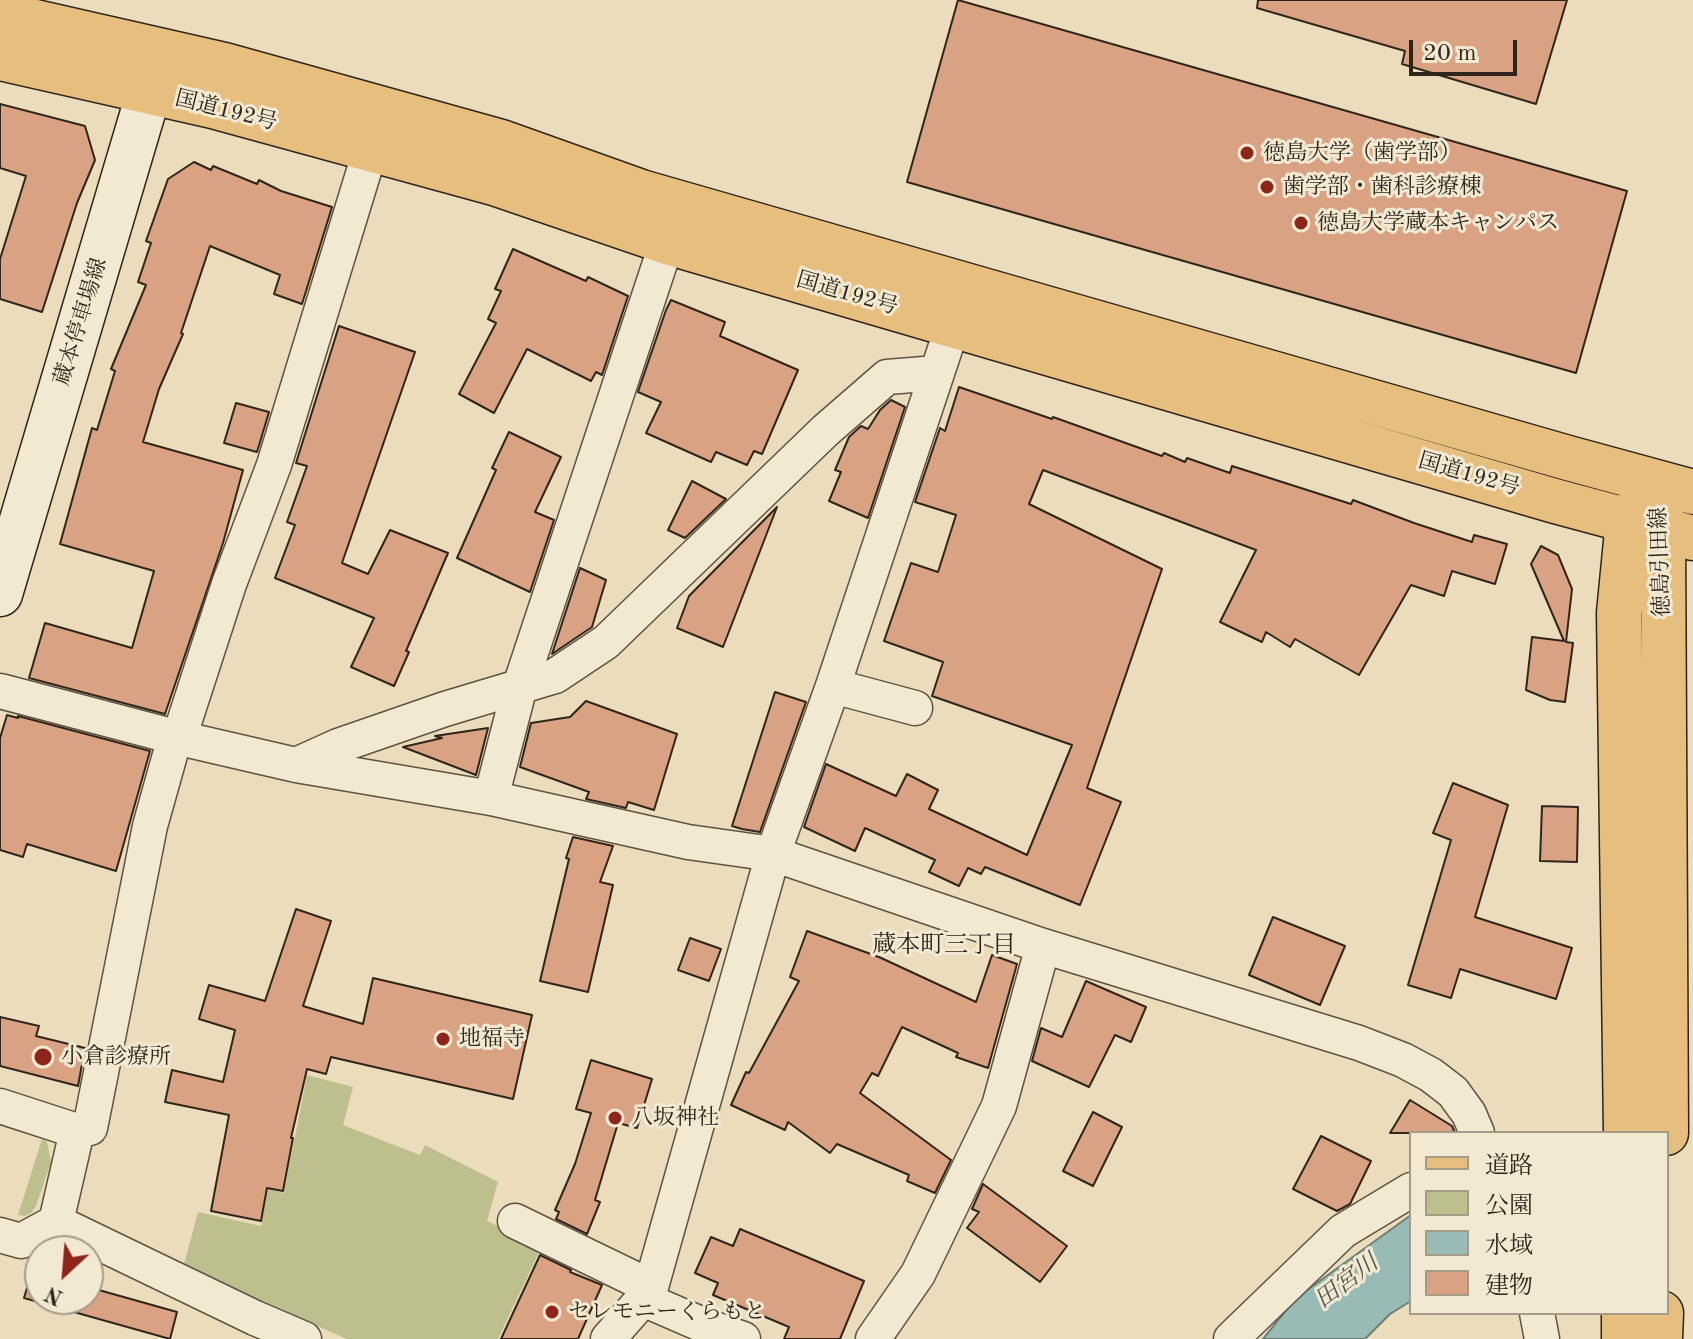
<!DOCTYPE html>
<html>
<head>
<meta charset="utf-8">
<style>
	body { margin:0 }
	#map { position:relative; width:1693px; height:1339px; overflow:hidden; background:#ebddbc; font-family:"Old Standard TT","Noto Serif JP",serif }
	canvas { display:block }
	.legend { position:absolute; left:1409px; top:1131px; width:260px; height:184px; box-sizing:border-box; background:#f2e9d3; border:2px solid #a49b89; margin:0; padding:10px 14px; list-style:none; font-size:24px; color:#2f251a }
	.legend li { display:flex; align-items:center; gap:16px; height:40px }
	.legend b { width:40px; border:2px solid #a49b89 }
	.north { position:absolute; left:24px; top:1235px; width:80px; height:80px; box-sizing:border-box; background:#f2e9d3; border:2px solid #a49b89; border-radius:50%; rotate:206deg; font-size:22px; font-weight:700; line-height:32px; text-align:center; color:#2f251a }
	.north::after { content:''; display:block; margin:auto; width:28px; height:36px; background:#8f2418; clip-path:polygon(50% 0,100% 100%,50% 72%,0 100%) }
	.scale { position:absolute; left:1409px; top:40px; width:108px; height:36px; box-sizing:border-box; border:4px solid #2f251a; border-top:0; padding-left:10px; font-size:24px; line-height:28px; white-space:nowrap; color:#2f251a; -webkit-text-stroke:6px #f2e9d3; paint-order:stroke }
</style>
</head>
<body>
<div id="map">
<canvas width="1693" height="1339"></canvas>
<ul class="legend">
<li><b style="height:10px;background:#e6be7e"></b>道路</li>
<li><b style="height:22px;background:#bdbf8d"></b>公園</li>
<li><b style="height:22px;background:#99bbb5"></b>水域</li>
<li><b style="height:22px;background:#d9a383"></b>建物</li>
</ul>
<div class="north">N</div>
<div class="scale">20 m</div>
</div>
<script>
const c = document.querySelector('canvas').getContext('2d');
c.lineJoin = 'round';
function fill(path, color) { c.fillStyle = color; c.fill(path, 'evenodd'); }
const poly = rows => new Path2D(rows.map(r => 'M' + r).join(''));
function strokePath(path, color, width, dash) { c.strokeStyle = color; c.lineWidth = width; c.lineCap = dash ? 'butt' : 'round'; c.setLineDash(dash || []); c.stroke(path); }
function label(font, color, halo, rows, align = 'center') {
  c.font = font + ' "Old Standard TT","Noto Serif JP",serif'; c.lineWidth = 6; c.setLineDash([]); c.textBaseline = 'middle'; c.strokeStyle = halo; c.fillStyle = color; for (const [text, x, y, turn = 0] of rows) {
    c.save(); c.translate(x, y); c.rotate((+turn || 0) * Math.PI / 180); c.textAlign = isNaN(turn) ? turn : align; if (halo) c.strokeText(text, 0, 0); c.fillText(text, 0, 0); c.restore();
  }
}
fill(poly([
	[307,1075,353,1087,343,1125,420,1155,425,1145,498,1182,487,1221,542,1246,498,1339,347,1339,183,1268,198,1212,261,1226,268,1189,284,1193],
	[42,1139,47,1142,51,1162,36,1206,31,1213,25,1216,18,1215]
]), '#bdbf8d');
const water = poly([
	[1411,1215,1411,1301,1390,1314,1365,1339,1263,1339,1296,1298,1411,1215]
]);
fill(water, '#99bbb5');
strokePath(water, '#6f7f77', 2);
fill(poly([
	[1688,1119,1689,1181,1667,1187,1667,1133,1587,1133,1587,1124]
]), '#ebddbc');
const building = poly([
	[958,0,1627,191,1576,373,907,182,958,0],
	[1258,0,1567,0,1536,104,1402,64,1405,51,1257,8,1258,0],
	[0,104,85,126,95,160,77,203,42,312,0,299,0,259,26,176,0,168,0,104],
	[194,162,211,170,213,166,257,184,259,180,281,191,332,207,302,304,274,294,280,275,210,246,181,333,183,334,159,389,143,442,243,470,223,543,165,714,29,678,45,623,132,648,154,571,60,544,92,428,97,430,115,371,111,369,146,285,138,282,151,243,146,241,168,179,194,162],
	[513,249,586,281,588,277,628,296,602,375,596,372,591,381,527,349,494,413,459,394,496,323,488,319,501,291,495,289,513,249],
	[671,300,725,322,720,336,798,370,762,454,754,451,747,465,716,452,711,462,646,433,661,402,638,392,666,310,671,300],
	[339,326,415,352,342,563,368,574,390,530,448,553,406,651,409,652,394,686,351,667,374,618,275,578,295,525,287,522,307,466,296,463,339,326],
	[959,387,1052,419,1053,417,1162,456,1164,453,1185,462,1187,458,1230,473,1232,466,1351,504,1353,500,1414,523,1472,542,1474,535,1507,544,1495,584,1452,571,1444,596,1411,585,1359,675,1295,639,1290,647,1266,632,1262,642,1220,622,1256,550,1043,470,1029,504,1162,569,1087,788,1121,802,1080,905,985,867,981,874,968,868,959,886,929,872,935,860,865,828,855,851,804,827,826,764,896,796,907,774,938,790,929,809,1027,855,1072,745,932,696,943,662,884,641,911,563,938,572,956,515,915,502,940,428,945,431,959,387],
	[891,400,905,407,868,518,829,501,841,472,835,470,849,437,861,426,868,429,880,410,891,400],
	[236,403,269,412,257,452,224,443,236,403],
	[509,432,561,457,535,512,554,520,530,592,457,558,496,470,492,468,509,432],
	[692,481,726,499,685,538,668,530,692,481],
	[777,507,723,647,677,628,689,596,777,507],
	[1541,546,1558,555,1572,589,1566,642,1573,643,1565,702,1550,700,1526,690,1532,637,1564,641,1531,564,1541,546],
	[580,568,606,580,592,627,552,654,580,568],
	[775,692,806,702,760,832,742,829,732,826,775,692],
	[586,701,677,734,654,810,628,802,626,808,586,799,589,792,520,767,531,723,570,717,586,701],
	[7,715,18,718,18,716,150,751,116,871,27,844,23,857,0,850,0,738,7,715],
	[488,728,476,775,403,747,442,738,435,736,488,728],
	[1453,783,1508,805,1475,917,1572,948,1556,999,1460,969,1451,998,1408,985,1451,840,1433,833,1453,783],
	[1542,806,1578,807,1577,862,1540,861,1542,806],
	[573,837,613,846,600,882,613,885,588,992,540,981,569,859,566,858,573,837],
	[296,909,331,921,303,1006,363,1024,373,978,532,1015,513,1099,331,1057,326,1074,307,1069,291,1138,293,1138,283,1191,267,1188,261,1221,211,1211,229,1115,165,1102,172,1070,223,1082,235,1030,199,1019,209,985,265,1001,296,909],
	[1273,917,1345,946,1320,1005,1249,975,1273,917],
	[807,931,879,957,976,1002,992,955,1017,964,988,1068,956,1057,958,1053,902,1027,878,1076,872,1073,860,1093,951,1160,935,1193,907,1181,909,1175,837,1144,830,1153,788,1122,785,1130,731,1105,746,1072,749,1073,799,981,790,977,807,931],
	[690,938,721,949,709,981,678,970,690,938],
	[1086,981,1146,1007,1131,1042,1115,1035,1089,1087,1032,1061,1041,1028,1062,1037,1086,981],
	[0,1017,39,1026,36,1036,85,1048,78,1086,0,1066,0,1017],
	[591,1060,652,1079,637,1128,618,1123,595,1200,600,1202,587,1234,556,1219,559,1212,555,1210,575,1164,591,1113,576,1109,591,1060],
	[1410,1100,1452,1126,1455,1133,1390,1133,1410,1100],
	[1093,1112,1122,1127,1093,1186,1063,1171,1093,1112],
	[1321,1136,1371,1161,1350,1204,1337,1211,1293,1189,1321,1136],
	[983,1184,1067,1246,1040,1282,967,1228,979,1212,972,1209,983,1184],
	[740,1229,864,1281,840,1339,784,1339,789,1327,713,1295,718,1283,695,1273,711,1237,733,1246,740,1229],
	[540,1255,571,1270,570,1272,602,1285,578,1339,501,1339,540,1255],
	[32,1271,40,1273,40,1299,88,1299,88,1287,177,1312,170,1339,24,1298,32,1271]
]);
fill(building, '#d9a383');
strokePath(building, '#2f251a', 2);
const street = poly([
	[833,686,915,708],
	[0,691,175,737,296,765,491,798,688,842,773,854,1043,946,1359,1043,1403,1060,1431,1075,1453,1092,1469,1114,1477,1133],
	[179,738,229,584,274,465,371,148],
	[296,765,338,746,445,709,555,676,606,642,826,430,887,377,937,373],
	[491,798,520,686,667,242],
	[0,1106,77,1131,56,1222,21,1241,0,1235],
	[77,1131,90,1128,150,826,175,737],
	[515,1221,651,1287],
	[56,1222,255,1318,304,1339],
	[643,1299,703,1325,743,1339],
	[1537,1313,1542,1339],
	[608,1339,643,1299,651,1287,773,854,833,686,953,325],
	[873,1339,918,1274,999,1106,1043,946],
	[1231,1339,1343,1231,1411,1190]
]);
const secondary = poly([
	[0,594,149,92,148,54]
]);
const primary = poly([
	[1658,492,1663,531,1666,1133],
	[1626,1133,1619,613,1628,521,1650,490],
	[1624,1339,1624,1313],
	[1660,1339,1661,1313]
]);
const highway = poly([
	[0,14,224,65,501,142,641,192,1568,458,1693,492],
	[0,58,213,106,494,183,667,242,1555,501,1693,538]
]);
strokePath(street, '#5e5342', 37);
strokePath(secondary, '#2f251a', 47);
strokePath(primary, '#2f251a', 47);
strokePath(highway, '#2f251a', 47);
strokePath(street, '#f2e9d3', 34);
strokePath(secondary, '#f2e9d3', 44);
strokePath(primary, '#e6be7e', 44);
strokePath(highway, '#e6be7e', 44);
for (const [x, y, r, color] of [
	[1247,153,8,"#8f2418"],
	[1267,187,8,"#8f2418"],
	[1301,223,8,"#8f2418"],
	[443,1039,8,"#8f2418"],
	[43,1057,10,"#8f2418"],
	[615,1118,8,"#8f2418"],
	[552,1312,8,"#8f2418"]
]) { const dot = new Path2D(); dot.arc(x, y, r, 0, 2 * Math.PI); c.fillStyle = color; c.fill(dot); strokePath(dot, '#f2e9d3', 3); }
label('22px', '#2f251a', '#f2e9d3', [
	["国道192号",226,111,14],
	["国道192号",847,294,16],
	["蔵本停車場線",81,322,-73],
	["国道192号",1469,475,16],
	["徳島引田線",1661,562,-92]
]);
label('22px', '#2f251a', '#f2e9d3', [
	["徳島大学（歯学部）",1263,153],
	["歯学部・歯科診療棟",1283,187],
	["徳島大学蔵本キャンパス",1317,223],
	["地福寺",459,1039],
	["小倉診療所",61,1057],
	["八坂神社",631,1118],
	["セレモニーくらもと",568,1312]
], 'left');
label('24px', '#2f251a', '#f2e9d3', [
	["蔵本町三丁目",944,946]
]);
label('italic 24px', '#4f5248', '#f2e9d3', [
	["田宮川",1347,1282,-37]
]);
</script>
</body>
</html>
